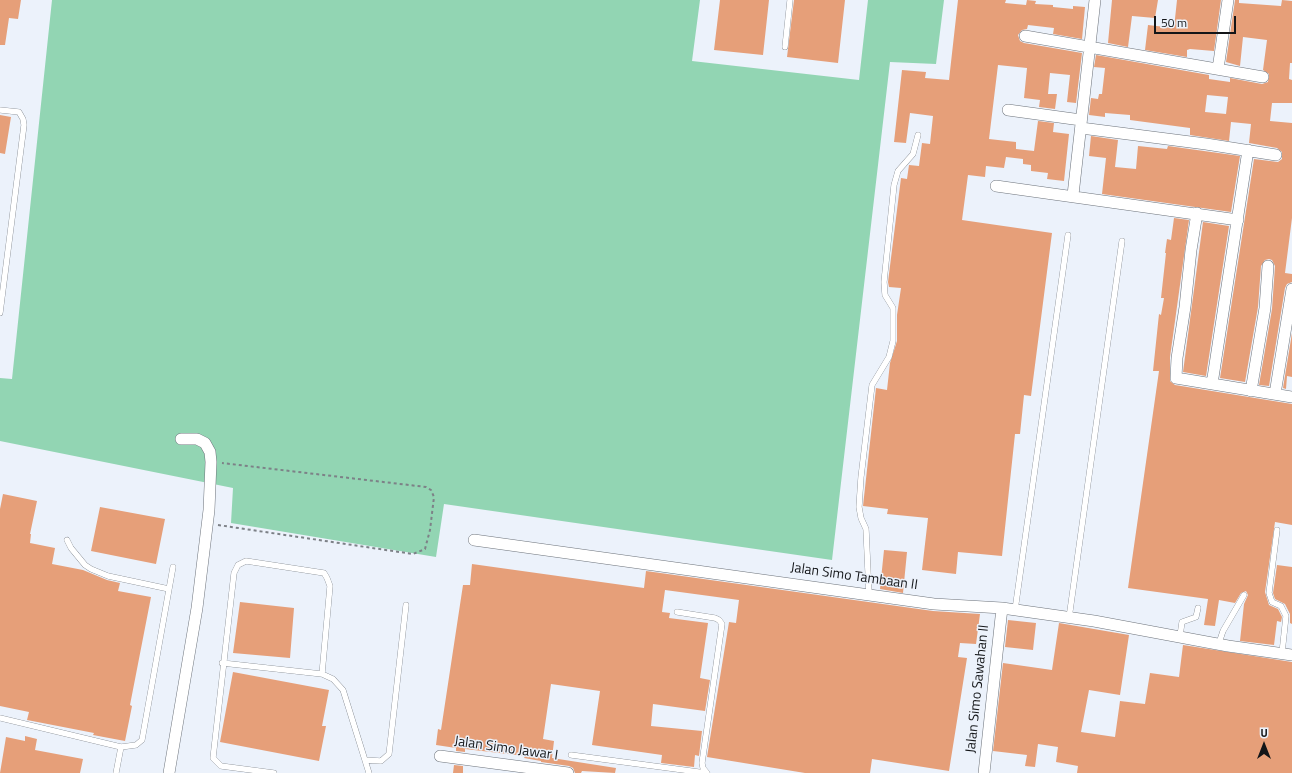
<!DOCTYPE html>
<html>
<head>
<meta charset="utf-8">
<style>
	body { margin:0 }
	#map { position:relative; width:1292px; height:773px; overflow:hidden; background:#ecf2fb; font-family:"Titillium Web",sans-serif }
	canvas { display:block }
	.north { position:absolute; left:1244px; top:725px; width:40px; height:40px; -webkit-text-stroke:3px #ecf2fb; paint-order:stroke; rotate:0deg; font-size:11px; font-weight:700; line-height:16px; text-align:center; color:#131518 }
	.north::after { content:''; display:block; margin:auto; width:14px; height:18px; background:#131518; clip-path:polygon(50% 0,100% 100%,50% 72%,0 100%) }
	.scale { position:absolute; left:1154px; top:16px; width:82px; height:18px; box-sizing:border-box; border:2px solid #131518; border-top:0; padding-left:5px; font-size:12px; line-height:14px; white-space:nowrap; color:#131518; -webkit-text-stroke:3px #ecf2fb; paint-order:stroke }
</style>
</head>
<body>
<div id="map">
<canvas width="1292" height="773"></canvas>
<div class="north">U</div>
<div class="scale">50 m</div>
</div>
<script>
const c = document.querySelector('canvas').getContext('2d');
c.lineJoin = 'round';
function fill(path, color) { c.fillStyle = color; c.fill(path, 'evenodd'); }
const poly = rows => new Path2D(rows.map(r => 'M' + r).join(''));
function strokePath(path, color, width, dash) { c.strokeStyle = color; c.lineWidth = width; c.lineCap = dash ? 'butt' : 'round'; c.setLineDash(dash || []); c.stroke(path); }
function label(font, color, halo, rows, align = 'center') {
  c.font = font + ' "Titillium Web",sans-serif'; c.lineWidth = 3; c.setLineDash([]); c.textBaseline = 'middle'; c.strokeStyle = halo; c.fillStyle = color; for (const [text, x, y, turn = 0] of rows) {
    c.save(); c.translate(x, y); c.rotate((+turn || 0) * Math.PI / 180); c.textAlign = isNaN(turn) ? turn : align; if (halo) c.strokeText(text, 0, 0); c.fillText(text, 0, 0); c.restore();
  }
}
fill(poly([
	[52,0,700,0,692,61,859,80,868,0,944,0,936,64,890,62,832,560,444,504,436,557,231,523,233,488,0,441,0,378,12,379]
]), '#92d5b3');
fill(poly([
	[0,0,21,0,18,19,9,18,5,45,0,45],
	[720,0,769,0,763,55,714,50],
	[794,0,845,0,838,63,787,57],
	[958,0,1006,0,1005,3,1026,5,1027,0,1036,1,1035,4,1053,5,1053,7,1073,9,1073,6,1085,7,1082,39,1053,34,1054,28,1028,25,1027,29,1022,30,1018,35,1020,41,1024,43,1082,53,1076,103,1067,102,1070,75,1050,73,1048,94,1057,94,1055,109,1039,107,1040,100,1024,98,1027,68,998,65,989,139,1016,142,1016,149,1034,151,1038,121,1054,123,1053,132,1069,134,1064,181,1047,179,1048,173,1031,171,1031,165,1023,164,1023,159,1006,157,1004,168,986,166,985,177,968,175,962,220,1052,233,1031,396,1024,395,1020,434,1015,434,1002,556,958,552,956,574,922,570,928,518,887,514,888,509,863,506,876,388,887,390,890,363,897,341,897,315,901,288,889,287,888,282,901,178,907,179,909,165,919,166,922,143,930,144,933,116,910,113,906,143,894,142,902,70,926,72,925,78,949,80],
	[1112,0,1158,0,1155,18,1132,16,1128,47,1108,43],
	[1177,0,1221,0,1214,51,1190,49,1187,50,1187,57,1145,50,1148,25,1174,28],
	[1235,0,1239,0,1239,3,1281,6,1282,0,1292,1,1292,63,1290,63,1289,79,1292,80,1292,103,1272,103,1270,121,1292,123,1292,218,1285,273,1292,274,1292,282,1287,284,1285,288,1269,386,1259,385,1272,309,1275,266,1272,260,1269,259,1265,260,1261,266,1258,307,1245,382,1220,378,1254,159,1278,162,1282,159,1282,152,1277,148,1249,143,1251,124,1231,122,1229,141,1190,135,1190,128,1130,120,1130,115,1105,113,1105,117,1089,115,1091,98,1098,99,1099,94,1102,94,1105,68,1094,67,1096,55,1209,75,1209,79,1230,82,1230,78,1262,84,1268,82,1269,74,1263,70,1267,40,1243,37,1240,66,1226,62],
	[1207,95,1228,97,1226,114,1205,112],
	[0,115,11,117,5,154,0,153],
	[1091,136,1118,140,1115,167,1136,169,1138,146,1167,149,1168,146,1240,156,1231,212,1102,194,1106,158,1089,156],
	[1174,218,1189,220,1170,357,1170,381,1175,385,1292,404,1292,525,1275,522,1265,592,1269,605,1278,609,1282,617,1281,622,1277,621,1274,645,1240,641,1244,604,1248,595,1246,591,1241,593,1235,603,1219,600,1215,626,1204,625,1208,599,1128,588,1159,371,1153,371,1159,314,1161,315,1164,298,1161,298,1166,253,1165,253,1167,239,1171,240],
	[1203,222,1229,226,1206,376,1183,372],
	[1292,333,1292,377,1287,376,1286,389,1283,388],
	[3,494,37,501,30,534,31,534,30,543,55,548,52,564,83,570,107,580,120,583,118,591,151,597,130,705,132,706,125,741,93,735,94,733,27,720,29,712,0,706,0,509],
	[100,507,165,519,156,564,91,551],
	[884,550,907,552,903,593,880,589],
	[472,564,644,588,646,571,933,611,980,614,976,644,960,643,958,657,967,658,949,771,872,759,870,773,805,773,707,757,729,622,736,623,739,600,665,590,662,612,670,613,669,618,708,623,700,678,710,680,705,711,653,704,651,726,702,731,699,756,695,755,694,767,661,763,662,755,592,745,600,691,551,684,543,739,554,741,552,758,616,768,615,773,582,771,581,773,575,773,573,768,569,766,541,762,541,761,524,758,525,756,465,749,465,752,456,751,456,748,436,745,438,729,441,730,463,585,470,585],
	[1277,565,1292,567,1292,624,1290,623,1290,614,1285,604,1275,599,1273,593],
	[240,602,294,608,290,658,233,653],
	[1008,620,1036,623,1033,650,1005,647],
	[1059,623,1129,635,1120,695,1089,690,1081,732,1115,737,1120,701,1145,704,1150,673,1179,677,1183,645,1292,662,1292,773,1077,773,1078,766,1056,762,1058,747,1038,744,1035,767,1025,766,1027,755,993,751,1003,663,1052,670],
	[233,672,329,690,322,726,326,726,319,761,220,742],
	[25,736,37,739,35,750,83,759,80,773,0,773,6,737,25,741],
	[454,765,463,766,463,773,453,773]
]), '#e69f79');
const service = poly([
	[785,47,790,0],
	[0,110,19,112,23,119,24,125,0,313],
	[1277,530,1269,593,1272,602,1281,606,1286,616,1282,653],
	[67,540,71,548,85,565,91,569,108,576,169,589],
	[869,594,866,529,861,518,859,507,861,477,872,385,889,357,893,341,893,308,885,295,884,282,894,185,898,171,913,154,918,135],
	[1015,610,1068,235],
	[677,612,715,618,719,620,722,624,702,763,703,768,707,773],
	[1069,618,1122,241],
	[1180,636,1182,622,1196,617,1198,608],
	[1219,643,1223,631,1244,595],
	[222,663,322,674],
	[0,718,121,747,136,745,142,740,173,567],
	[571,755,706,773],
	[365,760,381,761,389,754,406,605],
	[116,773,121,747],
	[274,773,221,766,213,758,234,573,238,565,246,561,324,573,327,578,330,586,322,674,333,679,343,690,369,773]
]);
const minor = poly([
	[1025,36,1263,77],
	[1218,69,1228,0],
	[1008,110,1081,120],
	[1081,128,1206,144,1276,155],
	[996,186,1238,220],
	[1073,195,1095,0],
	[1197,213,1191,250,1185,307,1177,358,1176,378,1292,397],
	[1212,384,1248,150],
	[1251,391,1265,308,1268,266],
	[1275,394,1292,289],
	[474,540,934,604,1002,608,1094,621,1228,646,1292,655],
	[440,756,568,773],
	[169,773,197,608,209,510,211,462,210,452,205,443,197,439,181,439],
	[984,773,1002,608]
]);
strokePath(service, '#6d737b', 6);
strokePath(minor, '#6d737b', 12);
strokePath(poly([
	[218,525,413,554,425,549,430,530,434,497,431,490,426,487,222,463]
]), '#7d8187', 2, [3, 3]);
strokePath(service, '#fff', 5.5);
strokePath(minor, '#fff', 11);
label('14px', '#131518', '#ecf2fb', [
	["Jalan Simo Tambaan II",854,577,8],
	["Jalan Simo Sawahan II",978,689,-84],
	["Jalan Simo Jawar I",506,749,8]
]);
</script>
</body>
</html>
